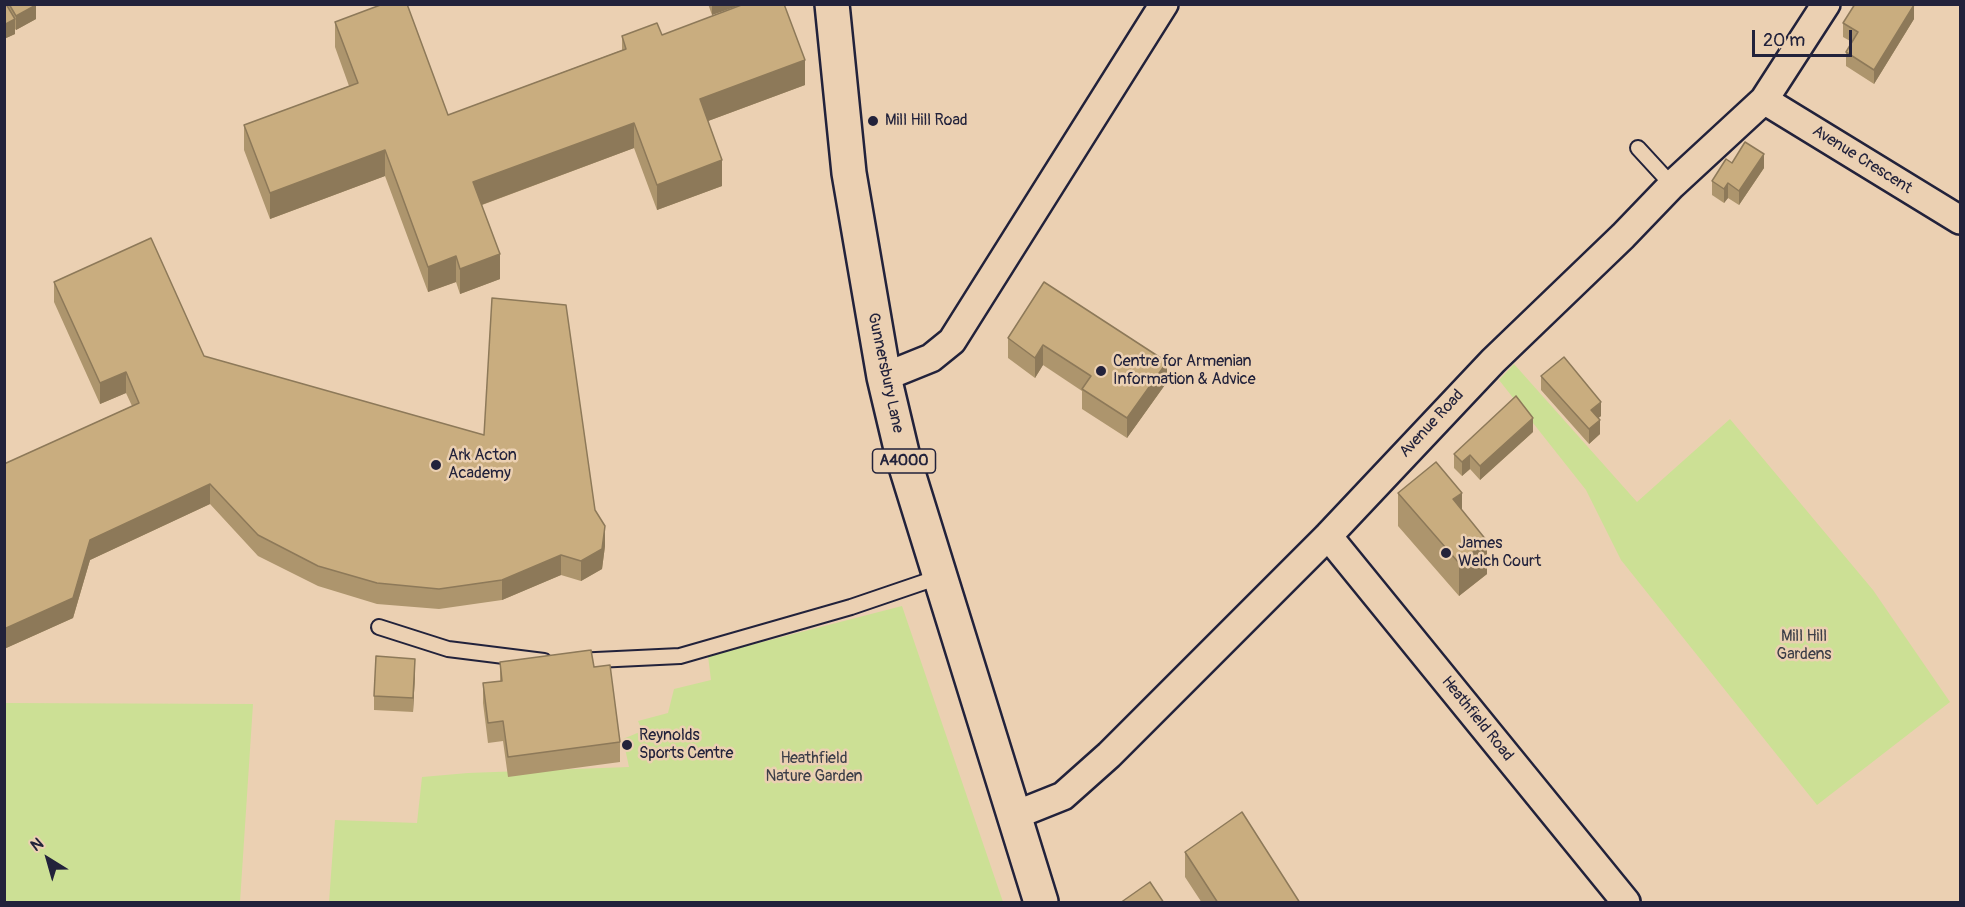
<!DOCTYPE html>
<html>
<head>
<meta charset="utf-8">
<style>
	body { margin:0 }
	#map { position:relative; width:1965px; height:907px; overflow:hidden; background:#ebd0b2; font-family:Pangolin,sans-serif }
	canvas { display:block }
	.frame { position:absolute; inset:0; border:6px solid #22223b; pointer-events:none }
	.north { position:absolute; left:18px; top:829px; width:60px; height:60px; -webkit-text-stroke:4px #ebd0b2; paint-order:stroke; rotate:323deg; font-size:16px; font-weight:700; line-height:24px; text-align:center; color:#22223b }
	.north::after { content:''; display:block; margin:auto; width:21px; height:27px; background:#22223b; clip-path:polygon(50% 0,100% 100%,50% 72%,0 100%) }
	.scale { position:absolute; left:1752px; top:30px; width:100px; height:27px; box-sizing:border-box; border:3px solid #22223b; border-top:0; padding-left:8px; font-size:18px; line-height:21px; white-space:nowrap; color:#22223b; -webkit-text-stroke:4px #ebd0b2; paint-order:stroke }
</style>
</head>
<body>
<div id="map">
<canvas width="1965" height="907"></canvas>
<div class="frame"></div>
<div class="north">N</div>
<div class="scale">20 m</div>
</div>
<script>
const c = document.querySelector('canvas').getContext('2d');
c.lineJoin = 'round';
function fill(path, color) { c.fillStyle = color; c.fill(path, 'evenodd'); }
const poly = rows => new Path2D(rows.map(r => 'M' + r).join(''));
function strokePath(path, color, width, dash) { c.strokeStyle = color; c.lineWidth = width; c.lineCap = dash ? 'butt' : 'round'; c.setLineDash(dash || []); c.stroke(path); }
function label(font, color, halo, rows, align = 'center') {
  c.font = font + ' Pangolin,sans-serif'; c.lineWidth = 5; c.setLineDash([]); c.textBaseline = 'middle'; c.strokeStyle = halo; c.fillStyle = color; for (const [text, x, y, turn = 0] of rows) {
    c.save(); c.translate(x, y); c.rotate((+turn || 0) * Math.PI / 180); c.textAlign = isNaN(turn) ? turn : align; if (halo) c.strokeText(text, 0, 0); c.fillText(text, 0, 0); c.restore();
  }
}
fill(poly([
	[1514,364,1637,502,1730,419,1873,590,1950,702,1817,805,1621,560,1586,490,1499,380],
	[902,606,1003,902,329,902,335,820,417,823,422,777,468,773,629,767,623,739,642,731,638,721,668,713,674,689,711,680,708,656],
	[5,703,253,704,240,902,5,902]
]), '#cce095');
const service = poly([
	[1638,148,1672,185],
	[379,627,448,649,544,661],
	[575,661,680,656,851,607,939,577]
]);
const minor = poly([
	[1764,100,1960,220],
	[884,377,931,358,952,341,1164,4],
	[1328,536,1626,902],
	[1013,816,1063,796,1109,755,1328,536,1493,361,1623,236,1672,185,1764,100,1826,4]
]);
const primary = poly([
	[832,4,849,173,884,377,903,457,1041,902]
]);
strokePath(service, '#22223b', 18);
strokePath(minor, '#22223b', 32);
strokePath(primary, '#22223b', 38);
strokePath(service, '#ebd0b2', 14);
strokePath(minor, '#ebd0b2', 27);
strokePath(primary, '#ebd0b2', 33);
fill(poly([
	[4,4,36,4,36,19,16,30,15,29,15,34,4,39],
	[708,4,743,4,712,15],
	[1914,19,1874,84,1846,66,1846,52,1852,42,1843,37,1843,23],
	[335,22,448,115,622,50,622,36,662,35,805,85,708,121,722,186,657,210,634,148,482,205,500,279,460,294,456,282,428,292,385,176,270,219,244,150,244,125,349,86,335,47],
	[1732,163,1764,168,1739,205,1728,198,1724,203,1712,195,1712,181],
	[54,282,204,356,595,510,605,546,602,569,581,581,561,575,502,600,439,609,377,604,318,586,258,556,210,504,90,560,73,618,4,649,4,464,132,406,126,393,100,404,54,302],
	[1044,282,1167,382,1127,438,1082,409,1082,391,1043,365,1035,378,1008,358,1008,338],
	[1541,376,1601,416,1598,418,1600,434,1589,444,1541,390],
	[1533,432,1480,480,1470,469,1462,476,1454,468,1454,454],
	[1398,493,1462,510,1487,574,1459,596,1398,526],
	[500,662,594,667,620,742,620,762,508,777,503,741,488,743,483,703,483,683,500,681],
	[415,673,413,712,374,710,374,696],
	[1185,852,1300,903,1202,903,1185,877]
]), '#ad956d');
fill(poly([
	[712,4,743,4,712,15],
	[36,5,36,19,16,30,16,16],
	[1914,5,1914,19,1874,84,1874,70],
	[15,19,15,34,4,39,4,25],
	[805,60,805,85,700,124,700,99],
	[634,123,634,148,473,208,473,182],
	[385,150,385,176,270,219,270,193],
	[1764,154,1764,168,1739,205,1739,191],
	[722,160,722,186,657,210,657,185],
	[1728,183,1728,198,1724,203,1724,189],
	[500,254,500,279,460,294,460,269],
	[456,256,456,282,428,292,428,267],
	[1043,345,1043,365,1035,378,1035,358],
	[1167,362,1167,382,1127,438,1127,418],
	[126,372,126,393,100,404,100,383],
	[1601,402,1601,416,1591,424,1591,410],
	[1533,418,1533,432,1480,480,1480,466],
	[1600,420,1600,434,1589,444,1589,429],
	[1470,455,1470,469,1462,476,1462,462],
	[210,484,210,504,90,560,73,618,4,649,4,629,90,540],
	[1462,493,1462,526,1453,499],
	[605,526,605,546,602,569,581,581,581,561],
	[1487,541,1487,574,1459,596,1459,563],
	[561,555,561,575,502,600,502,580],
	[415,659,415,673,413,712,413,698]
]), '#8d7959');
const building = poly([
	[4,4,6,4,15,19,4,25,4,4],
	[9,4,36,4,36,5,16,16,9,4],
	[383,4,407,4,448,115,626,49,622,36,657,23,662,35,744,4,784,4,805,60,700,99,722,160,657,185,634,123,473,182,500,254,460,269,456,256,428,267,385,150,270,193,244,125,358,83,335,22,383,4],
	[1855,4,1914,5,1874,70,1846,52,1858,32,1843,23,1855,4],
	[1745,142,1764,154,1739,191,1728,183,1724,189,1712,181,1726,159,1732,163,1745,142],
	[151,238,204,356,484,435,492,298,566,305,595,510,605,526,602,549,581,561,561,555,502,580,439,589,377,583,318,566,258,535,210,484,90,540,73,598,4,629,4,464,139,403,126,372,100,383,54,282,151,238],
	[1044,282,1167,362,1127,418,1082,389,1091,376,1043,345,1035,358,1008,338,1044,282],
	[1564,357,1601,402,1591,410,1600,420,1589,429,1541,376,1564,357],
	[1516,396,1533,418,1480,466,1470,455,1462,462,1454,454,1516,396],
	[1436,462,1462,493,1453,499,1487,541,1459,563,1398,493,1436,462],
	[591,650,594,667,610,665,620,742,508,757,503,721,488,723,483,683,502,681,500,662,591,650],
	[376,656,415,659,413,698,374,696,376,656],
	[1242,812,1300,903,1218,903,1185,852,1242,812],
	[1150,882,1164,903,1120,903,1150,882]
]);
fill(building, '#c9ad7f');
strokePath(building, '#8d7959', 1.5);
for (const [x, y, r, color] of [
	[873,121,6,"#22223b"],
	[1101,371,6,"#22223b"],
	[436,465,6,"#22223b"],
	[1446,553,6,"#22223b"],
	[627,745,6,"#22223b"]
]) { const dot = new Path2D(); dot.arc(x, y, r, 0, 2 * Math.PI); c.fillStyle = color; c.fill(dot); strokePath(dot, '#ebd0b2', 2); }
for (const [x, y, w] of [
	[904,461,63]
]) { const box = new Path2D(); box.roundRect(x - w / 2, y - 12, w, 24, 4.5); c.fillStyle = '#ebd0b2'; c.fill(box); strokePath(box, '#22223b', 1.5); }
label('bold 15px', '#22223b', null, [
	["A4000",904,461]
]);
label('16px', '#22223b', '#ebd0b2', [
	["Mill Hill Road",885,121],
	["Centre for Armenian",1113,362],
	["Information & Advice",1113,380],
	["Ark Acton",448,456],
	["Academy",448,474],
	["James",1458,544],
	["Welch Court",1458,562],
	["Reynolds",639,736],
	["Sports Centre",639,754]
], 'left');
label('16px', '#22223b', '#ebd0b2', [
	["Avenue Crescent",1862,160,32],
	["Gunnersbury Lane",885,373,78],
	["Avenue Road",1432,424,-47],
	["Heathfield Road",1477,719,51]
]);
label('16px', '#3c3e48', '#ebd0b2', [
	["Mill Hill",1804,637],
	["Gardens",1804,655],
	["Heathfield",814,759],
	["Nature Garden",814,777]
]);
</script>
</body>
</html>
